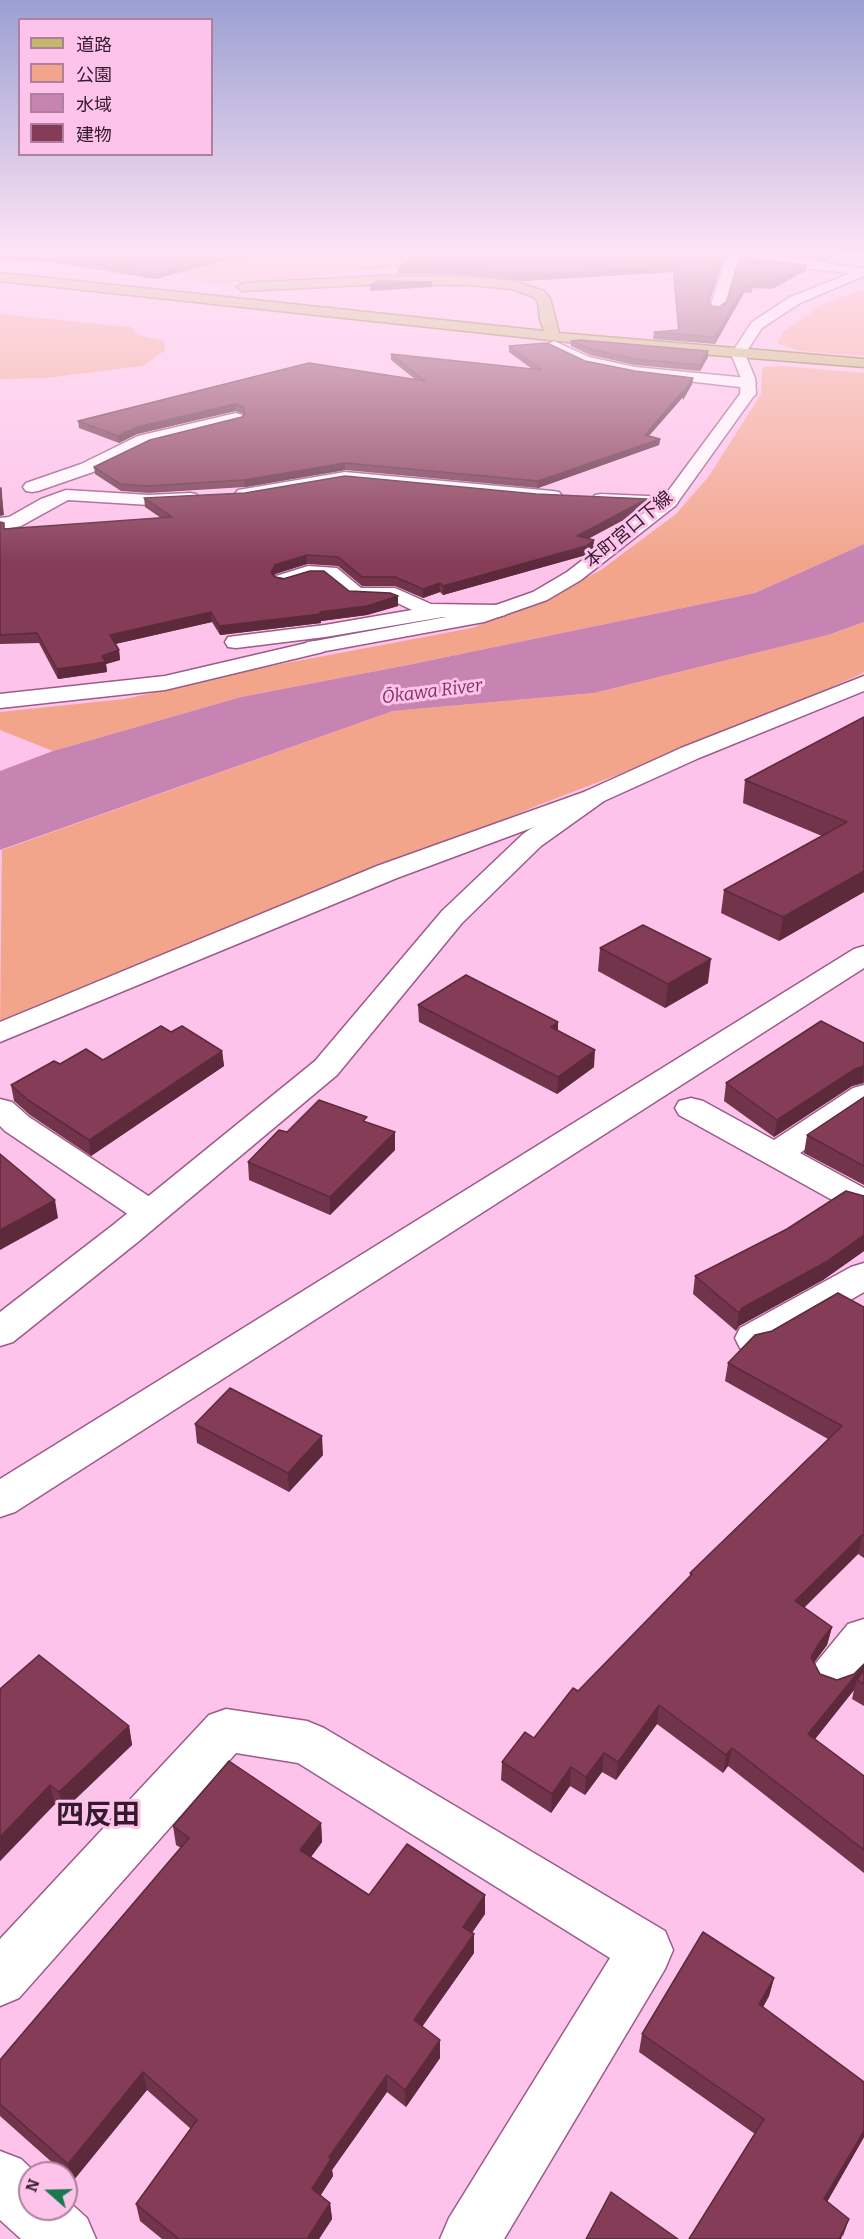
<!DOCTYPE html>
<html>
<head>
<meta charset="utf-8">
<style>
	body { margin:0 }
	#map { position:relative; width:864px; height:2239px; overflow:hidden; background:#fec3ea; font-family:Bitter,"Noto Sans JP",serif }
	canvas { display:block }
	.legend { position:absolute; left:18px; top:18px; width:195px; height:138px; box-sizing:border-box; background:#fec3ea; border:2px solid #ae7f9e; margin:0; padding:8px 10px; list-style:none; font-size:18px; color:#351a2d }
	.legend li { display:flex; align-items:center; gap:12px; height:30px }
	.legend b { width:30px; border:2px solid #ae7f9e }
	.north { position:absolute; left:18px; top:2161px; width:60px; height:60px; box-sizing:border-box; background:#fec3ea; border:2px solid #ae7f9e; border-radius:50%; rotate:290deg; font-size:16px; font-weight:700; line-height:24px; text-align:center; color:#351a2d }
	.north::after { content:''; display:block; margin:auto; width:21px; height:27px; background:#18784e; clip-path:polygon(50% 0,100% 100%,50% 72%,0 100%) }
</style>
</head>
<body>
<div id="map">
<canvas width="864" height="2239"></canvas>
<ul class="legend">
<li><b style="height:8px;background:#c4b96a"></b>道路</li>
<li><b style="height:16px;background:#f2a58b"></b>公園</li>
<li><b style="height:16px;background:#c783b2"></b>水域</li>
<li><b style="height:16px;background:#853c56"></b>建物</li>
</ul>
<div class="north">N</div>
</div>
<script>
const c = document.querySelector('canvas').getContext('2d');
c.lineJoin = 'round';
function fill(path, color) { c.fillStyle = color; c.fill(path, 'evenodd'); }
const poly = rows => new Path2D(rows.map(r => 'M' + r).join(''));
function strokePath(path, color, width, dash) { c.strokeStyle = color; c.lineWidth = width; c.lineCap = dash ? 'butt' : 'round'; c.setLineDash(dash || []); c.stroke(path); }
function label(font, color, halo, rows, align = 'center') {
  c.font = font + ' Bitter,"Noto Sans JP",serif'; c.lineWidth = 6; c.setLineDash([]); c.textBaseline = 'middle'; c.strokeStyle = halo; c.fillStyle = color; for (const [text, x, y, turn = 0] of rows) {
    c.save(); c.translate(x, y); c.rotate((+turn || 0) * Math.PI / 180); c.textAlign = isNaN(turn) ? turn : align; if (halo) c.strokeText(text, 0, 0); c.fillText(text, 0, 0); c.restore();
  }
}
fill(poly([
	[200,251,557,251,275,280,220,283,189,281,181,273,188,257],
	[864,289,864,356,799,351,777,343,784,331,825,303],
	[0,314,131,327,139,335,164,341,165,350,143,366,47,378,0,379],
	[783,366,864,373,864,544,755,593,408,665,241,697,53,751,0,730,0,712,125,699,276,665,472,628,556,594,601,570,676,514,709,476,761,394,762,367],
	[864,622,864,672,859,675,732,731,536,806,0,1032,2,850,393,711,594,693,828,635]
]), '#f2a58b');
fill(poly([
	[864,544,864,622,828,635,594,693,393,711,0,850,0,771,53,751,241,697,408,665,755,593]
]), '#c783b2');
const street = poly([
	[733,251,862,268,864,275,738,260,724,307,717,311,712,310,710,307,723,267,733,251],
	[554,341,589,357,635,367,748,378,756,383,748,388,635,375,585,365,549,348,547,345,554,341],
	[236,413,242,415,244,418,242,421,150,444,93,472,38,491,32,492,26,491,23,487,26,483,81,464,138,436,236,413],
	[345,472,553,491,559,492,562,496,559,500,553,501,345,482,244,499,238,498,235,494,238,490,244,489,345,472],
	[66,490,149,495,190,493,196,494,199,498,196,502,190,503,149,505,68,500,21,526,0,530,0,518,9,517,41,499,66,490],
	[601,494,669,497,675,498,678,502,675,506,669,507,595,503,592,499,595,495,601,494],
	[308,566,337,568,361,588,395,588,431,604,498,605,505,607,508,611,505,615,498,617,443,617,325,637,236,648,228,647,225,642,228,637,236,636,325,625,412,610,391,600,349,598,325,578,310,578,283,586,276,584,273,580,276,576,308,566],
	[315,641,323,642,326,647,323,652,165,690,0,708,0,694,165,676,315,641],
	[595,788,604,791,608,796,604,801,397,878,0,1042,0,1022,377,866,595,788],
	[864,1085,864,1110,800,1153,864,1188,864,1214,852,1211,679,1115,675,1108,679,1101,691,1098,703,1101,774,1140,853,1088,864,1085],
	[0,1099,12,1102,29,1117,162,1205,168,1213,162,1221,150,1225,138,1221,5,1131,0,1126,0,1099],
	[864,1263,864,1292,768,1348,754,1352,740,1348,735,1338,740,1328,851,1267,864,1263],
	[864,1619,864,1672,848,1691,832,1697,816,1691,809,1677,816,1663,848,1624,864,1619],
	[226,1709,307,1721,324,1728,665,1931,673,1950,665,1969,504,2239,440,2239,449,2218,610,1958,298,1763,236,1753,19,1998,0,2006,0,1939,209,1715,226,1709],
	[0,2151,21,2159,36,2173,30,2173,30,2209,66,2209,66,2199,87,2218,96,2239,21,2239,11,2230,0,2220,0,2151]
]);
const secondary = poly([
	[864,268,864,276,800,303,762,328,745,354,755,378,756,394,753,397,675,506,581,580,547,600,484,622,315,653,307,652,304,647,307,642,315,641,479,611,533,592,567,572,663,498,740,394,741,378,731,354,752,322,790,297,864,268],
	[864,676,864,691,699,758,604,801,541,846,462,923,337,1075,139,1241,13,1342,0,1346,0,1312,113,1225,315,1061,442,911,523,834,586,791,681,748,864,676],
	[864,946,864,968,15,1512,0,1517,0,1479,854,949,864,946]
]);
const primary = poly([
	[0,273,544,331,540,320,538,302,534,297,512,289,468,285,381,284,243,291,237,287,243,283,381,276,468,277,514,281,544,291,550,298,559,333,864,359,864,367,624,348,0,281,0,273]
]);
strokePath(street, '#9c5b88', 3);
strokePath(secondary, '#9c5b88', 3);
strokePath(primary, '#796314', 3);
fill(street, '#fff');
fill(secondary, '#fff');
fill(primary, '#c4b96a');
fill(poly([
	[0,251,261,251,155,279,52,262,4,260,2,262,0,262],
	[426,251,732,251,721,266,709,302,712,306,719,307,727,301,740,257,807,270,772,289,753,288,751,293,744,293,715,344,653,339,654,332,678,330,673,272,522,281,468,275,398,274,398,268],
	[748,251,845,251,825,261],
	[571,341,708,351,708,357,700,371,635,365,590,355,571,346],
	[509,346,635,371,693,378,692,384,683,400,683,397,649,436,660,439,659,445,538,488,345,470,245,487,149,493,121,491,95,474,94,467,242,417,244,414,235,411,137,434,119,443,79,428,78,421,416,380,391,360,391,354,532,369,509,352],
	[144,498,646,508,588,539,594,540,593,549,586,555,443,595,440,592,423,598,395,586,362,586,338,566,307,564,275,574,274,576,349,591,398,606,367,615,321,621,321,623,220,635,212,622,115,644,119,650,120,660,106,664,107,672,58,679,39,643,0,644,0,522,5,529,161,518,145,507],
	[864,717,864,892,779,941,721,913,724,890,822,836,743,803,745,780],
	[600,948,708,983,665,1008,598,971],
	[418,1005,558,1031,594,1067,557,1094,419,1022],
	[171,1032,222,1051,224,1066,91,1156,30,1115,14,1101,11,1085,60,1064,103,1060],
	[864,1043,864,1083,852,1086,774,1137,724,1101,726,1083],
	[864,1097,864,1185,804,1153,807,1135],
	[367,1122,395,1132,395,1150,330,1215,249,1180,248,1162,287,1132],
	[864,1196,864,1251,823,1280,739,1326,736,1331,693,1294,695,1276],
	[864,1307,864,1558,858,1554,804,1607,832,1627,827,1645,814,1663,820,1674,837,1680,854,1674,864,1664,864,1706,852,1699,854,1690,815,1739,864,1776,864,1873,728,1766,723,1773,657,1724,616,1780,602,1772,585,1795,570,1786,551,1813,501,1780,502,1762,534,1738,578,1691,690,1576,690,1573,828,1439,725,1381,728,1363,772,1331],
	[195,1424,323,1455,289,1492,197,1443],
	[0,1689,129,1726,132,1745,63,1811,55,1804,0,1861],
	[321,1823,322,1842,311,1857,369,1895,485,1914,472,1933,474,1953,422,2027,440,2040,440,2058,406,2107,387,2092,332,2170,333,2176,321,2195,330,2203,332,2219,319,2239,162,2239,140,2221,136,2204,191,2129,147,2090,73,2181,66,2175,66,2173,64,2173,0,2116,0,2060,181,1848,176,1845,173,1826],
	[774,1978,769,1996,763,2007,864,2082,864,2137,827,2202,849,2219,843,2236,755,2134,639,2052,642,2034]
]), '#72344a');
fill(poly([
	[244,251,261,251,155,279,155,274],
	[728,251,732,251,721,266,708,306,708,300,721,260],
	[834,251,845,251,825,261,826,255],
	[807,265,807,270,772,289,772,282],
	[673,266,673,272,522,281,522,275],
	[432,282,432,287,370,291,370,286],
	[744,287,744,293,715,344,715,337],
	[708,351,708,357,700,371,700,365],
	[693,378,692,384,683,400,683,394],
	[683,391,683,397,644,441,645,435],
	[235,404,235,411,137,434,119,443,118,436,137,427],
	[660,439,659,445,538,488,538,481],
	[345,463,345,470,245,487,244,480],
	[1,488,4,515,0,516,0,507],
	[647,499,646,508,576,545,577,536],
	[594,540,593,549,586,555,443,595,443,586],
	[307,555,307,564,275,574,271,581,271,572,275,565],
	[440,583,440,592,423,598,423,589],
	[398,596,398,606,367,615,321,621,321,623,220,635,219,626,320,612],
	[211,612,212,622,111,645,110,635],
	[119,650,120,660,106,664,107,672,58,679,57,669],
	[864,871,864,892,779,941,783,917],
	[711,959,708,983,665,1008,668,984],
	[558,1022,558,1039,551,1027],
	[595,1050,594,1067,557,1094,558,1077],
	[222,1051,224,1066,91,1156,89,1140],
	[864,1066,863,1083,852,1086,774,1137,777,1120,855,1069],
	[395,1132,395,1150,330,1215,330,1197],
	[55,1200,58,1218,0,1250,0,1230],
	[864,1235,864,1251,823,1280,739,1326,736,1331,739,1313,742,1308],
	[322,1436,323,1455,289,1492,288,1473],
	[862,1535,858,1554,792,1620,795,1601],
	[832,1627,827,1645,814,1662,807,1676,811,1657,819,1643],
	[864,1665,864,1678,857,1680,854,1690,804,1753,808,1734],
	[659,1705,657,1724,616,1780,618,1762],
	[129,1726,132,1745,63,1811,59,1792],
	[732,1748,728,1766,723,1773,726,1755],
	[604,1753,602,1772,585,1795,586,1777],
	[571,1767,570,1786,551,1813,552,1794],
	[50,1785,55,1804,0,1861,0,1837],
	[321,1823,322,1842,302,1869,300,1850],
	[485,1895,485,1914,463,1945,463,1927],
	[474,1934,474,1953,414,2038,414,2020],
	[774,1978,769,1996,755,2022,759,2004],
	[440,2040,440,2058,406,2107,405,2090],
	[143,2072,147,2090,73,2181,68,2164],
	[387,2075,387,2092,332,2170,333,2176,314,2205,312,2189,329,2157],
	[864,2131,864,2137,819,2216,824,2199],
	[330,2203,332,2219,319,2239,307,2239],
	[849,2219,841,2239,839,2239]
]), '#5d2a3c');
const building = poly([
	[0,251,244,251,155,274,51,257,4,255,2,257,0,257,0,251],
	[426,251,728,251,721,260,708,300,712,306,719,307,727,301,740,257,807,265,772,282,754,281,752,287,744,287,715,337,654,332,679,330,673,266,522,275,468,269,398,268,426,251],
	[793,251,834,251,826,255,793,251],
	[377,281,432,282,370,286,377,281],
	[580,340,708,351,700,365,636,359,590,349,571,341,580,340],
	[547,343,585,361,635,371,693,378,683,394,683,391,645,435,660,439,538,481,345,463,244,480,148,486,120,484,94,467,150,440,242,417,245,413,243,407,235,404,137,427,118,436,78,421,309,363,425,381,391,354,542,370,509,346,547,343],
	[345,476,536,494,647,499,577,536,594,540,586,546,443,586,440,583,423,589,395,577,362,577,338,557,307,555,275,565,271,572,275,577,283,579,310,571,324,571,349,591,390,593,398,596,367,606,320,612,321,614,219,626,211,612,110,635,119,650,102,656,106,662,57,669,37,633,0,635,0,522,4,523,4,529,172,517,144,498,245,493,345,476],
	[0,488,1,488,2,507,0,507,0,488],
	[864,717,864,871,783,917,724,890,847,822,745,780,864,717],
	[643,925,711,959,668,984,600,948,643,925],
	[466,975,558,1022,551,1027,595,1050,558,1077,418,1005,466,975],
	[821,1021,864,1043,864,1066,855,1069,777,1120,726,1083,821,1021],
	[161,1026,171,1032,182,1026,222,1051,89,1140,28,1100,11,1085,54,1061,60,1064,86,1049,103,1060,161,1026],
	[864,1097,864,1166,807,1135,864,1097],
	[319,1100,367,1117,363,1121,395,1132,330,1197,248,1162,279,1130,287,1132,319,1100],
	[0,1154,55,1200,0,1230,0,1154],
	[846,1191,864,1196,864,1235,826,1262,742,1308,739,1313,695,1276,787,1229,846,1191],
	[838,1293,864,1307,864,1536,862,1535,795,1601,832,1627,819,1643,811,1657,820,1674,837,1680,854,1674,864,1664,864,1665,808,1734,864,1776,864,1850,732,1748,726,1755,659,1705,618,1762,604,1753,586,1777,571,1767,552,1794,502,1762,525,1732,534,1738,573,1688,578,1691,692,1574,690,1573,842,1426,728,1363,755,1335,772,1331,838,1293],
	[230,1388,322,1436,288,1473,195,1424,230,1388],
	[39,1655,129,1726,59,1792,50,1785,0,1837,0,1689,39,1655],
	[864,1670,864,1684,857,1680,864,1670],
	[229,1761,321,1823,300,1850,369,1895,407,1844,485,1895,463,1927,474,1934,414,2020,440,2040,405,2090,387,2075,329,2157,331,2159,312,2189,330,2203,307,2239,179,2239,136,2204,197,2120,143,2072,68,2164,0,2104,0,2060,189,1838,173,1826,229,1761],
	[703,1932,774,1978,759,2004,864,2082,864,2131,824,2199,849,2219,839,2239,689,2239,764,2119,642,2034,703,1932],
	[611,2192,678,2239,586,2239,611,2192]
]);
fill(building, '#853c56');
strokePath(building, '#5d2a3c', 1.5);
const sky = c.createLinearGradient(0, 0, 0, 564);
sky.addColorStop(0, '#9ba0d2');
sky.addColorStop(0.45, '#ffe4f6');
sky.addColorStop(1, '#ffe4f600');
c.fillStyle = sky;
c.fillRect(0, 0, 864, 564);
label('18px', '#351a2d', '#fec3ea', [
	["本町宮口下線",629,530,-40]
]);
label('italic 18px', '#7f2e6a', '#fec3ea', [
	["Ōkawa River",432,692,-7]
]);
label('bold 28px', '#351a2d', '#fec3ea', [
	["四反田",98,1816]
]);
</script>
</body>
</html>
